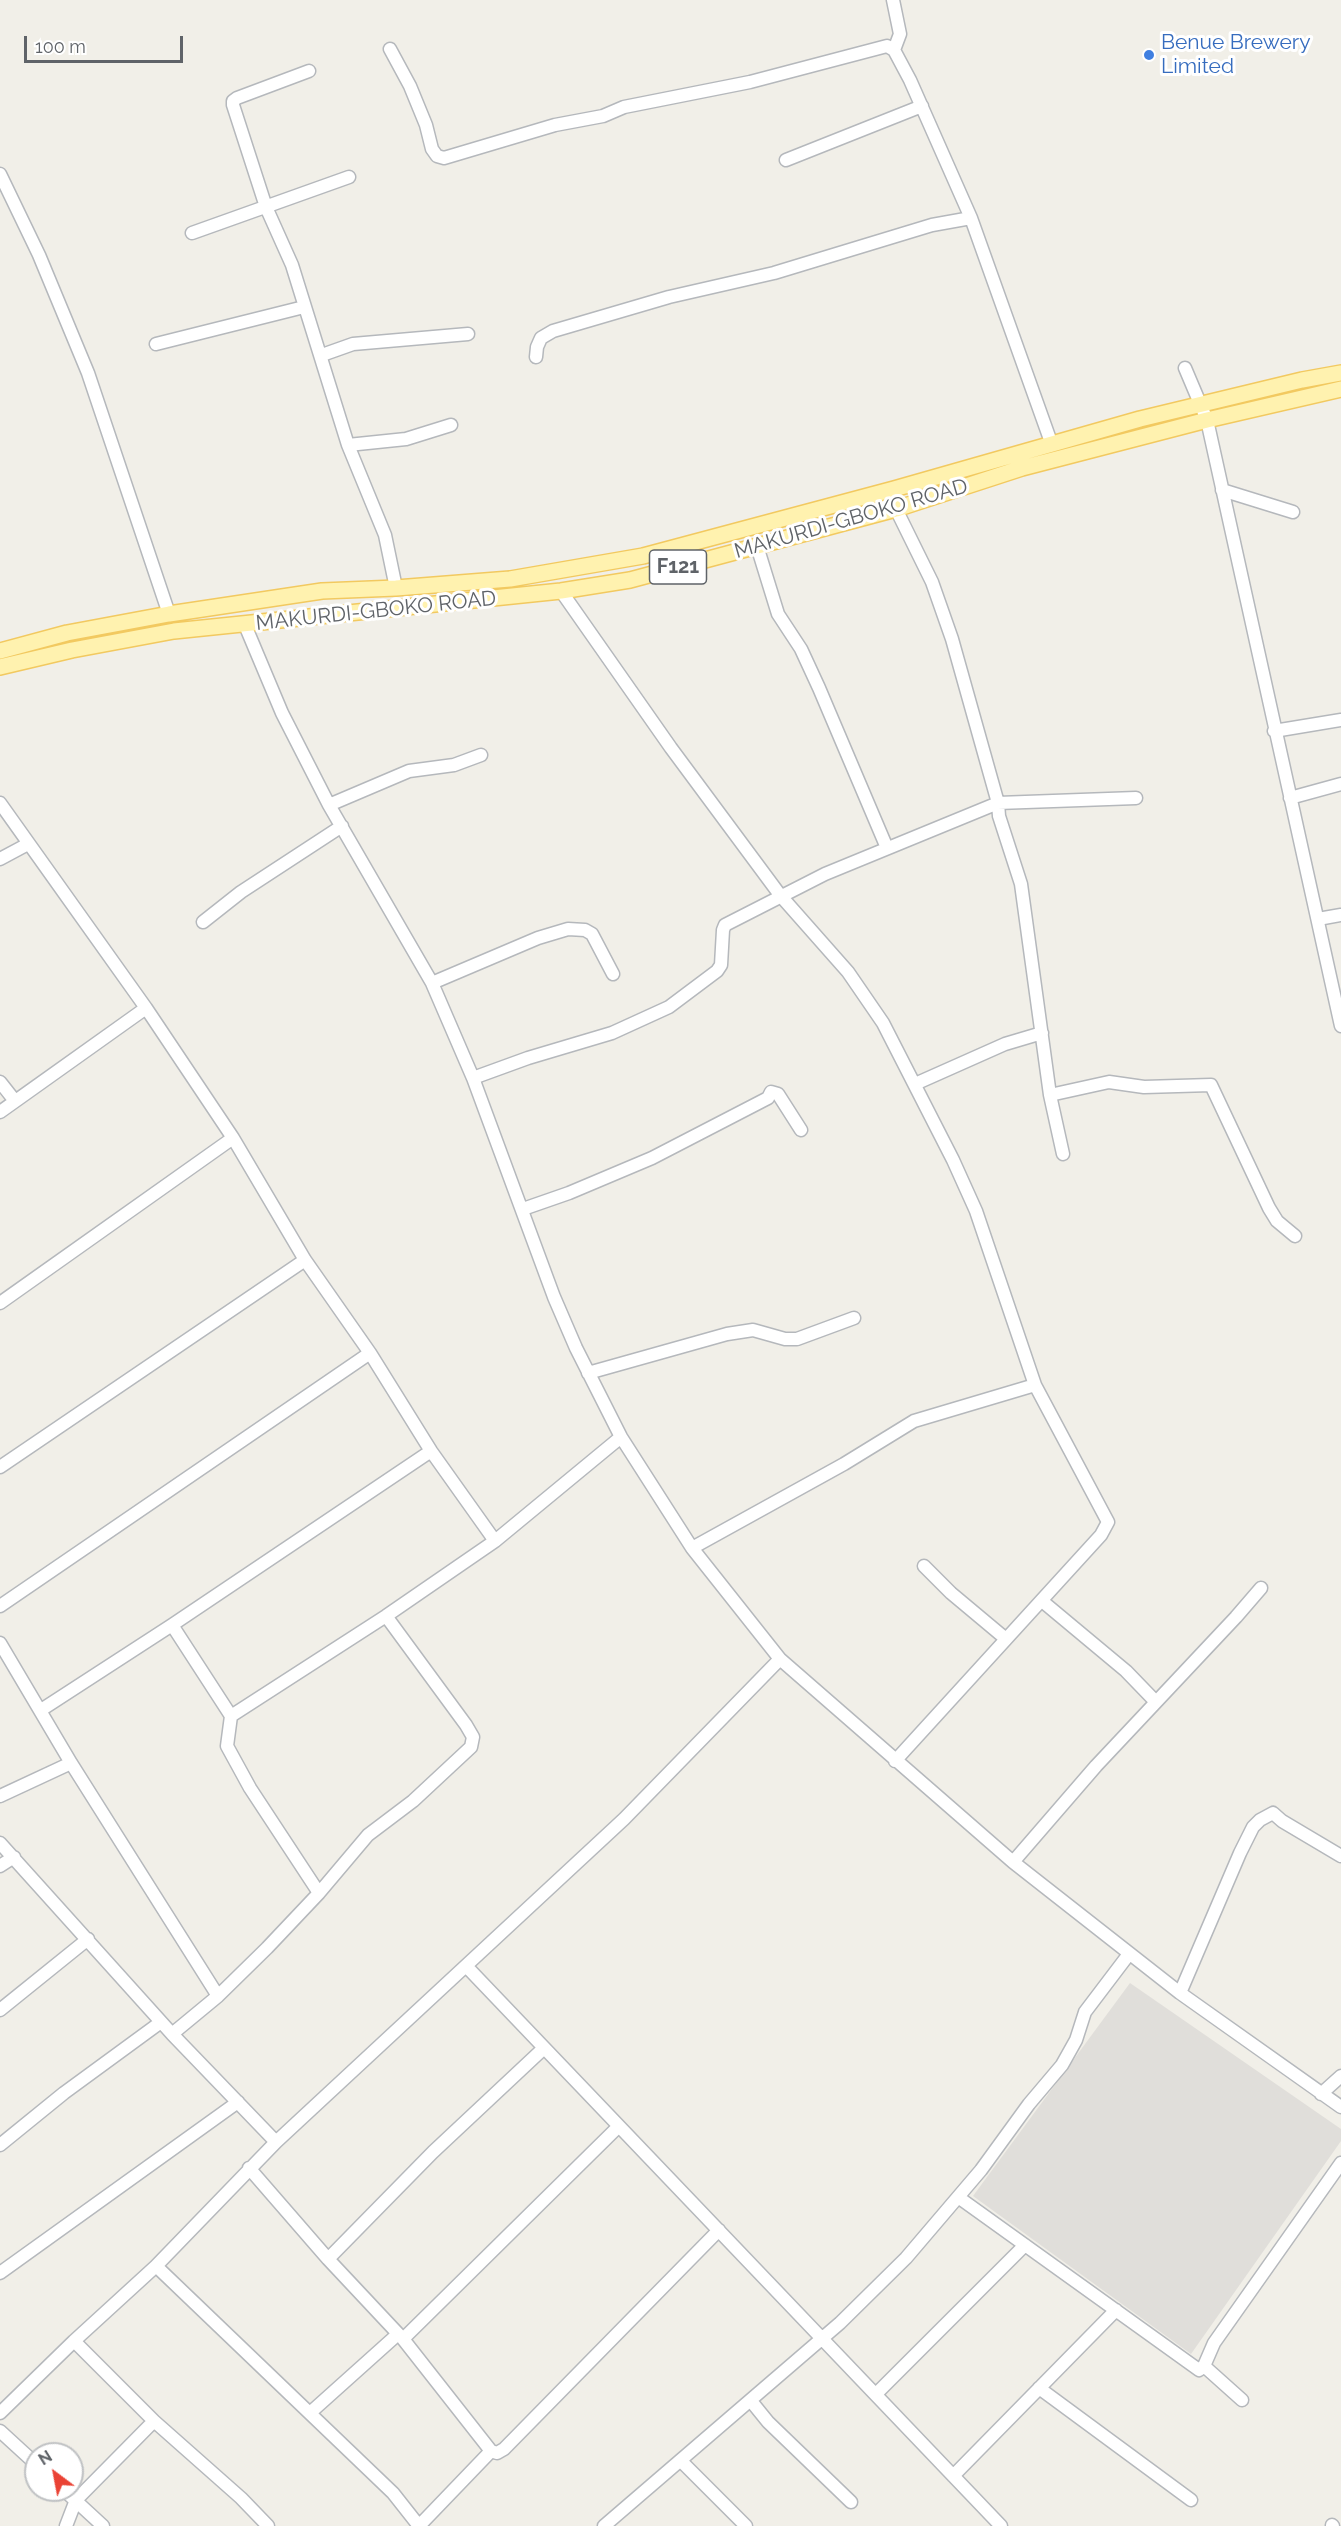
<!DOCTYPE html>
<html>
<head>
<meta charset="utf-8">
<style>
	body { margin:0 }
	#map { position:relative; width:1341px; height:2526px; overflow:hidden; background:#f1efe8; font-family:Raleway,sans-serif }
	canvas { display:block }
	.north { position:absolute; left:24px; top:2442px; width:60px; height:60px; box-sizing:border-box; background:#fff; border:2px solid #bfc1c3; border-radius:50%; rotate:328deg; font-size:16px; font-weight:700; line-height:24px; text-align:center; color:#5f6368 }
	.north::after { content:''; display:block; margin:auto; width:21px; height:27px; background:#ea4335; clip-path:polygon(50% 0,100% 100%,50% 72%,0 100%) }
	.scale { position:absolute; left:24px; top:36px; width:159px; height:27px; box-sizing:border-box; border:3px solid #5f6368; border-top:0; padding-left:8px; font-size:18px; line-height:21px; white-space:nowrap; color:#5f6368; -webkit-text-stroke:4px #fff; paint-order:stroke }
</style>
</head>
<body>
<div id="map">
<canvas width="1341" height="2526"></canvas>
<div class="north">N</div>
<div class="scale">100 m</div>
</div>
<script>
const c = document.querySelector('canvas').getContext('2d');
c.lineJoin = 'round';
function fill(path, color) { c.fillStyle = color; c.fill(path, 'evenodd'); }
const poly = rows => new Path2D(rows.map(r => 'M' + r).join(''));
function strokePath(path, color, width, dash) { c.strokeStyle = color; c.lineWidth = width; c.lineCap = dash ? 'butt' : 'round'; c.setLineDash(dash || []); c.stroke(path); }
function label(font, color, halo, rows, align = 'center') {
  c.font = font + ' Raleway,sans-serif'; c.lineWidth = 6; c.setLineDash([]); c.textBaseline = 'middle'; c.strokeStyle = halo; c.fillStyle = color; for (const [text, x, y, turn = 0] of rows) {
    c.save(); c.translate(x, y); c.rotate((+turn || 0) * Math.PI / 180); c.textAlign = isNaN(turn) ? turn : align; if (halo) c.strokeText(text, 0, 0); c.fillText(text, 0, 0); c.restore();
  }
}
fill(poly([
	[1130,1983,1341,2129,1341,2141,1191,2354,973,2196]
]), '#e0deda');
const minor = poly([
	[893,0,900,34,894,50],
	[390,49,410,86,426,125,432,149,437,156,444,158,555,125,603,116,624,107,750,82,887,46,894,50,910,80,971,218,1052,445],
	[309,71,237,98,233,101,233,105,266,207,292,265,348,445,385,535,396,588],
	[786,160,922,106],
	[0,174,39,255,88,373,169,614],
	[192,233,349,177],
	[156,344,304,307],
	[322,355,353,344,468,334],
	[536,357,537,347,541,338,553,331,669,297,774,273,932,225,971,218],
	[1185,368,1207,420,1341,1026],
	[348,445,406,439,451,425],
	[1222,490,1293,512],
	[896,509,932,582,952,639,998,803,999,816,1021,884,1050,1095,1063,1154],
	[757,546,778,614,801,649,819,688,887,848],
	[561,591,671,748,780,895,848,972,883,1023,953,1160,976,1211,1035,1385,1108,1522,1101,1535,895,1761],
	[245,625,282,713,329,805,432,983,473,1078,554,1297,576,1348,621,1437,692,1548,780,1659,1013,1862,1180,1993,1341,2107],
	[1274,731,1341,720],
	[1290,798,1341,784],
	[0,803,146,1008,233,1138,305,1260,370,1353,431,1451,495,1541],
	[329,805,409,771,454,765,481,755],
	[0,859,28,844],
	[1318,919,1341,915],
	[203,922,241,892,342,826],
	[432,983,538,938,568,929,585,930,592,934,613,974],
	[473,1078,528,1058,612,1033,669,1007,717,971,721,965,723,930,725,925,825,874,998,803,1136,798],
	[0,1082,15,1101],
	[915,1084,1005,1044,1042,1033],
	[1050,1095,1109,1082,1144,1087,1211,1085,1269,1208,1277,1221,1295,1236],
	[0,1112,146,1008],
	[523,1209,569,1193,652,1158,768,1098,771,1092,778,1094,801,1130],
	[0,1303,233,1138],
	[588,1373,727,1334,753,1330,785,1339,797,1339,854,1318],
	[0,1467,305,1260],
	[692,1548,844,1464,914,1421,1035,1385],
	[924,1566,951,1593,1006,1639],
	[1042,1601,1126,1671,1155,1701],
	[0,1606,370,1353],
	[172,1625,231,1716,227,1746,250,1788,319,1893],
	[0,1643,71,1763,218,1996],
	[41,1710,172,1625,431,1451],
	[231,1716,386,1616,495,1541,621,1437],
	[0,1796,71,1763],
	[0,1843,172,2034,276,2142],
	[1013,1862,1096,1766,1236,1617,1261,1588],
	[0,1866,14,1857],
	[467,1967,1001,2526],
	[1180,1993,1240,1853,1253,1827,1260,1820,1273,1813,1282,1821,1341,1856],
	[0,2010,88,1939],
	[172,2034,218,1996,267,1948,319,1893,368,1835,413,1801,471,1747,473,1737,466,1725,386,1616],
	[1321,2094,1341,2076],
	[0,2145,64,2093,161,2022],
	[249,2168,328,2259,403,2339,491,2451,497,2453,504,2449,719,2230],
	[958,2197,1199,2370,1204,2366,1214,2343,1341,2163],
	[328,2259,433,2152,544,2048],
	[156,2266,393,2493,419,2526,491,2451],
	[0,2273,238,2102],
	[403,2339,619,2126],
	[74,2341,154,2421,241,2498,268,2526],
	[1204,2366,1242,2400],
	[1039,2388,1191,2500],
	[876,2394,1025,2245],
	[751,2401,768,2422,851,2502],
	[311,2412,398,2334],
	[0,2413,74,2341,156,2266,276,2142,624,1819,780,1659],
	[0,2431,36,2464],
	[681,2461,746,2526],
	[953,2476,1116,2310],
	[64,2490,103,2526],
	[1332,2525,1333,2526],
	[66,2526,76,2500,154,2421],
	[604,2526,840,2323,906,2258,981,2170,1029,2104,1062,2065,1076,2040,1085,2012,1129,1954]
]);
const major = poly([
	[0,651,67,633,169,614,322,591,396,588,510,579,643,556,894,489,1140,419,1302,380,1341,373],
	[0,667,72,650,174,631,561,591,630,580,896,509,1022,468,1207,420,1341,389]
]);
strokePath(minor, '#b5b8bc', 15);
strokePath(major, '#f2c960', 18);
strokePath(minor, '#fff', 12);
strokePath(major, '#fff2af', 15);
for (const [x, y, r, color] of [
	[1149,55,6,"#3f7fe0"]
]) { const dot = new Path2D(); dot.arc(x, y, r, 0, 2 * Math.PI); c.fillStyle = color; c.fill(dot); strokePath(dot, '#fff', 2); }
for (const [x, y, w] of [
	[678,567,57]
]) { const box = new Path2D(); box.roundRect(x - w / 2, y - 17, w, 34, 4.5); c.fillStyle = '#fff'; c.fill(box); strokePath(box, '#5f6368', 1.5); }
label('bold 20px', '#5f6368', null, [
	["F121",678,567]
]);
label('21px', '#366cbe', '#fff', [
	["Benue Brewery",1161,43],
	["Limited",1161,67]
], 'left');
label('21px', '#5f6368', '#fff', [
	["MAKURDI-GBOKO ROAD",851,519,-16],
	["MAKURDI-GBOKO ROAD",376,611,-6]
]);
</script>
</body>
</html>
